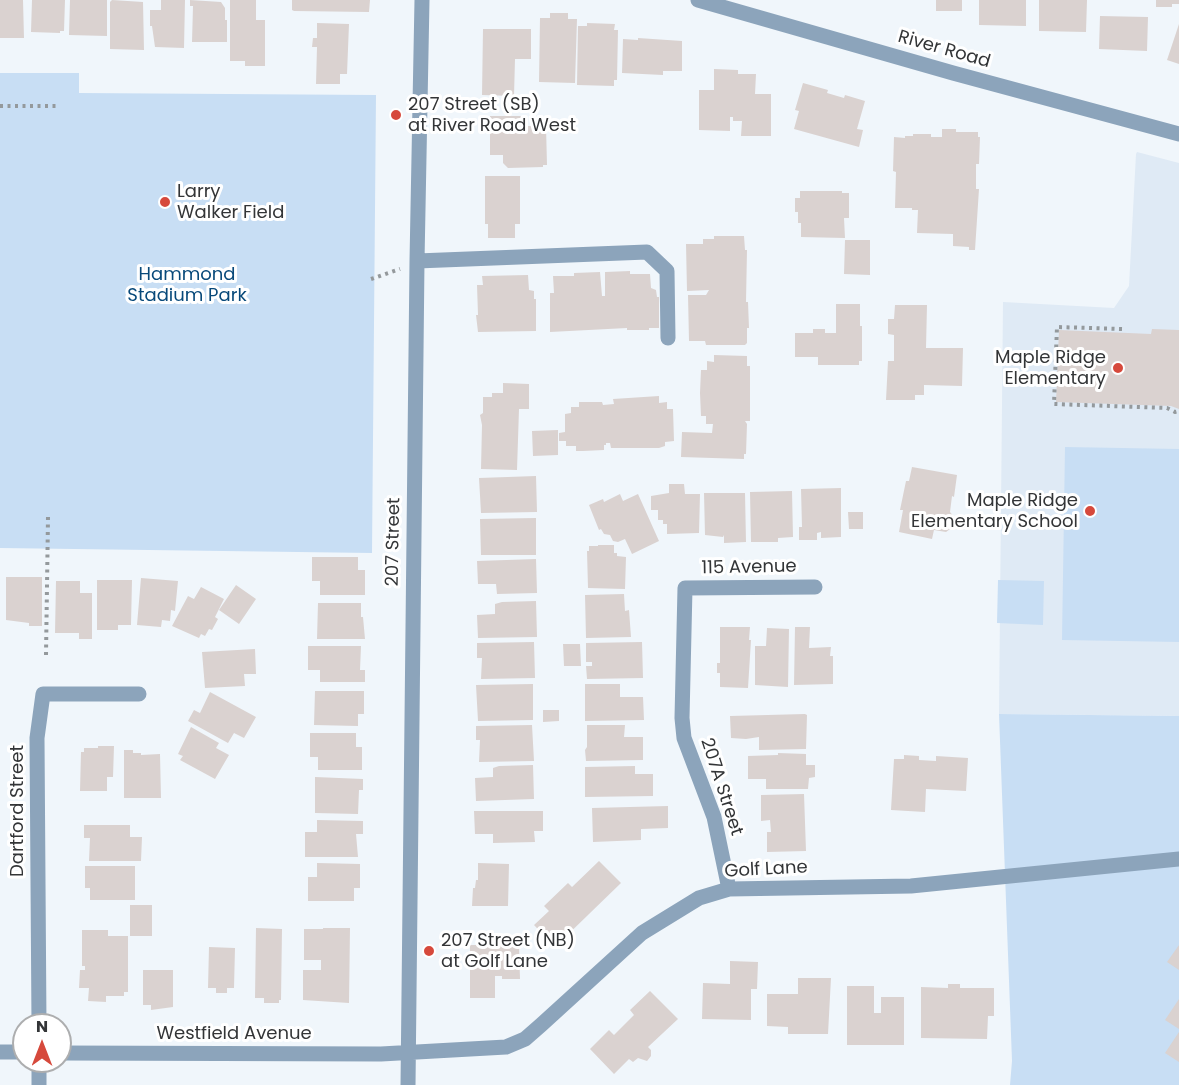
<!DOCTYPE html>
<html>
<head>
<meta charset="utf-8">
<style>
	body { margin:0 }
	#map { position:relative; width:1179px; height:1085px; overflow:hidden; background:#f0f6fb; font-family:Poppins,sans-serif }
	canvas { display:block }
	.north { position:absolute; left:12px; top:1013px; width:60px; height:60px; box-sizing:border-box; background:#fff; border:2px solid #adaeaf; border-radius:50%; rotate:0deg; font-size:16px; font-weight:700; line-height:24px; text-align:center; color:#333537 }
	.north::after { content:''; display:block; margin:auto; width:21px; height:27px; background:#d6493c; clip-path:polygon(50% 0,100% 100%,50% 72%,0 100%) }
</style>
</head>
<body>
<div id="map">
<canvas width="1179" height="1085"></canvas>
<div class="north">N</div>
</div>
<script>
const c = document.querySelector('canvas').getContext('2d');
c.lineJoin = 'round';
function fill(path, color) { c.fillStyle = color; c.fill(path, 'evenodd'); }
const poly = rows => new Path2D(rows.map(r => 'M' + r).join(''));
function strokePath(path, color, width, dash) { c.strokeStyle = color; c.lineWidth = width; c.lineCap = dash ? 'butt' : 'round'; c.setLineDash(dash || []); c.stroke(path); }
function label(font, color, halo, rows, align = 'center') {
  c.font = font + ' Poppins,sans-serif'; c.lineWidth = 6; c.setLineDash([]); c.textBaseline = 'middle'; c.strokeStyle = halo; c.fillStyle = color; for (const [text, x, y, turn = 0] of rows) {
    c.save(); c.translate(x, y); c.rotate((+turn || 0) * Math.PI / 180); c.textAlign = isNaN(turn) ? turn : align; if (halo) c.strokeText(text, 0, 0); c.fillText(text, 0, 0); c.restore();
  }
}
fill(poly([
	[1137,152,1179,163,1179,716,999,714,1003,302,1114,308,1129,286,1136,154]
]), '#dfeaf5');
fill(poly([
	[0,73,79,73,79,93,376,95,372,553,0,548],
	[1065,447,1179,449,1179,642,1062,640],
	[998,580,1044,581,1043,625,997,623],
	[999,714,1179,716,1179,1085,1010,1085,1012,1061]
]), '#c8def4');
fill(poly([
	[0,0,23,0,24,38,0,38],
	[32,0,65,0,64,31,60,31,60,33,31,32],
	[70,0,107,0,107,36,69,35],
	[112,0,143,2,144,50,110,49,110,2],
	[161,0,185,0,184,48,155,47,152,26,150,26,150,10,161,10],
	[190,0,221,2,225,8,225,20,227,20,227,42,192,42,193,6,190,6],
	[230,0,256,0,256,20,265,20,265,66,245,66,245,61,230,61],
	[292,0,370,0,369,12,294,11,292,10],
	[936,0,962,0,962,11,936,11],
	[979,0,1026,0,1026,26,979,25],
	[1039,0,1087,0,1086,32,1039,31],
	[1156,0,1179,0,1179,4,1172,4,1172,7,1156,7],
	[550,13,568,13,568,19,577,19,575,83,539,82,540,18,550,18],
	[1100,16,1148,17,1147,51,1099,49],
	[317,23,349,24,347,74,340,74,340,84,316,84,317,47,312,47,313,38,317,38],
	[587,23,615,24,614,30,618,30,617,80,614,80,614,86,577,85,578,26,587,26],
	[1179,24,1179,64,1167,60],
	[483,29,531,29,531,59,515,59,514,96,482,95],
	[638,38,682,41,682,71,663,71,663,75,622,73,623,39,638,40],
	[714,69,738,70,738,74,756,74,755,94,771,94,771,136,741,136,742,121,733,121,733,117,730,117,730,131,699,130,699,90,714,90],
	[803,83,828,90,827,93,844,98,845,95,865,101,857,129,863,130,859,147,794,129,799,111,795,110],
	[490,116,526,116,526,126,546,126,547,165,543,165,543,167,508,168,503,163,503,155,490,155],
	[942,129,956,129,956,132,978,132,978,137,980,137,979,164,976,164,976,189,979,189,975,250,969,250,969,247,953,246,953,234,917,233,918,210,912,210,912,208,895,208,896,172,893,171,894,137,905,138,905,136,913,136,913,134,931,134,931,137,942,137],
	[485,176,520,176,520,224,515,224,515,238,488,238,488,224,485,224],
	[800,191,842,191,842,193,849,193,849,218,844,218,845,238,801,237,801,223,798,223,798,212,795,212,795,198,800,198],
	[714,236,744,236,745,250,747,250,746,302,748,302,749,328,747,328,747,343,745,345,706,345,705,341,689,341,688,295,706,295,709,290,687,291,686,244,703,244,703,239,714,239],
	[845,240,870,240,870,275,844,274],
	[630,271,630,274,650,274,651,288,656,290,657,297,659,297,659,328,649,328,649,330,627,330,627,328,550,332,550,293,554,293,553,276,574,276,574,273,600,272,602,296,605,296,605,272],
	[528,275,529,290,534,291,534,299,536,299,536,331,478,332,476,315,478,315,477,285,483,285,482,276],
	[836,304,860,304,860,326,862,326,862,361,859,361,859,365,818,365,818,357,795,357,795,333,813,333,813,329,825,329,825,333,836,333],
	[895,305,927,305,926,348,963,348,962,386,924,385,924,395,915,395,915,400,886,400,888,361,894,361,894,335,888,334,888,319,894,319],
	[1152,329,1179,330,1179,409,1171,406,1056,402,1059,330,1151,334],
	[714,355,747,356,747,366,750,366,750,421,745,421,747,424,746,454,744,454,744,459,681,457,682,432,712,433,713,424,706,424,706,416,701,416,700,393,701,370,707,370,707,361,714,362],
	[503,383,529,384,529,409,519,409,517,470,481,469,482,425,480,415,483,413,483,397,492,397,492,393,503,393],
	[659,396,659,403,667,402,667,409,673,409,674,441,665,442,665,446,659,448,611,448,610,443,606,443,606,445,604,445,604,450,583,451,576,451,576,446,566,446,566,441,559,441,559,433,565,432,565,414,571,413,571,407,579,407,579,402,602,402,603,405,614,404,613,399],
	[558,430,558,455,533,456,532,431],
	[912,467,957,475,954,497,952,496,950,512,955,518,953,527,946,532,934,530,932,539,899,532,903,510,900,510,906,481,909,481],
	[536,476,537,512,481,513,479,478],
	[669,484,684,484,685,494,700,494,699,533,667,534,667,524,663,524,663,520,658,520,658,510,651,510,651,496,669,493],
	[841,488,841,537,821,538,821,532,817,533,817,540,799,540,799,527,802,527,801,489],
	[792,491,793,537,778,538,778,542,751,542,750,492],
	[704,493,745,493,746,542,724,543,724,535,723,537,705,535],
	[620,494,623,501,638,494,659,541,632,554,625,539,618,542,613,541,610,535,604,534,601,529,599,530,589,505,603,499,604,502],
	[848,512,863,512,863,529,849,529],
	[536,518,536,555,481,555,480,519],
	[598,545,614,545,614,553,617,553,617,556,626,557,625,589,588,588,587,551,589,551,589,546,598,546],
	[312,557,358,557,358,570,365,570,365,595,320,595,320,581,312,581],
	[536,559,537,593,497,594,496,584,478,584,477,561],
	[6,577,42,577,42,626,29,626,29,623,6,620],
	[141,578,178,581,175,611,171,610,170,621,162,620,161,627,137,625],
	[97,580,132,580,131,625,118,625,118,630,97,630],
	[56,581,80,581,80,593,92,593,92,639,79,639,79,633,55,633],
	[236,585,256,599,239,624,219,610],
	[201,587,224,599,215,617,218,619,212,630,209,629,205,636,201,634,199,638,172,626,188,596,194,599],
	[624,594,625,611,629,610,631,637,586,638,585,595],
	[536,601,537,637,478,638,477,615,495,614,495,604,502,602],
	[318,603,361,603,361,617,363,617,365,639,317,639],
	[720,627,750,627,749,640,751,640,748,688,720,687,720,673,717,673,717,663,720,663],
	[795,627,810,627,809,648,831,647,830,656,833,656,833,684,794,685],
	[767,628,789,629,788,687,755,685,755,646,766,646],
	[534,642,535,678,481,679,482,658,477,658,477,643],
	[642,642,643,678,587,679,586,666,592,666,592,662,586,662,586,643],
	[563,644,580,644,581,666,564,666],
	[308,646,361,646,360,670,365,670,365,682,320,682,320,670,308,670],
	[255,649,256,674,244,674,245,686,205,688,202,652],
	[533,684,533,720,478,721,476,685],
	[585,684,620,684,620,697,643,697,644,720,585,721],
	[315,691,364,691,364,714,358,714,358,726,314,725],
	[210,692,256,717,244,738,234,733,228,743,188,721,194,710,200,713],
	[543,710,559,710,559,721,543,722],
	[805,714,807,715,806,749,759,750,759,737,746,739,731,738,730,716],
	[532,725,534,761,479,762,480,740,476,740,476,726],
	[587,725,625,725,624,737,643,737,643,760,586,761,585,750,587,747],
	[191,727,219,743,216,748,229,755,215,779,180,760,183,756,178,754],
	[310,733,356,733,356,747,362,747,362,770,318,770,318,757,310,757],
	[98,746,114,746,113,777,107,777,107,791,80,791,81,752,84,752,84,748,98,748],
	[124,750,133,750,133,753,141,753,141,755,160,754,161,798,124,798],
	[778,753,806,754,806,765,815,765,815,777,809,778,808,789,766,789,766,779,748,779,748,756,778,755],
	[904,755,919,756,919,760,936,761,936,756,968,758,966,791,926,789,925,812,891,810,894,759,904,759],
	[533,765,534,799,476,801,475,778,493,777,493,768,499,766],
	[635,766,635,774,653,774,653,796,585,797,585,767],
	[315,777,363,779,363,790,359,790,358,814,315,813],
	[804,794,806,851,767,852,767,832,771,832,770,820,761,821,761,795],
	[668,806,668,828,641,829,641,840,593,842,592,808],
	[474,811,543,811,543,831,534,831,535,842,493,843,493,834,475,834],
	[317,820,363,821,363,834,356,834,358,857,305,857,305,832,317,832],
	[84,825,130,825,130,837,142,837,141,861,89,861,90,838,84,838],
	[599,861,621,883,555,947,534,925,549,911,544,906,568,883,572,887],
	[317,863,360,864,360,888,354,888,354,901,308,901,308,877,317,877],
	[478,863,509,864,508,906,472,906,473,888,475,888,476,880,478,880],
	[85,866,135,866,135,900,90,900,90,888,85,888],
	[130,905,152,905,152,936,130,936],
	[256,928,282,929,281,1000,279,1000,279,1003,264,1003,264,998,255,998],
	[323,928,350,928,349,1003,303,1000,303,970,321,970,321,960,304,960,304,929,323,929],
	[82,930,108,930,108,936,128,936,128,992,124,992,124,996,106,996,106,1002,88,1001,89,988,79,988,80,970,85,970,85,966,82,966],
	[470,945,519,945,520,979,502,979,502,976,495,976,495,998,470,998],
	[1179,945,1179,970,1167,962],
	[209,947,235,948,234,988,227,988,227,993,216,993,216,988,208,988],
	[730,961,758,962,757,989,751,989,751,1020,702,1019,703,983,730,984],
	[143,970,173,970,173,1007,151,1010,151,1005,143,1005],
	[798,978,831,978,828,1034,788,1034,788,1027,767,1026,767,994,798,994],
	[948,984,960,984,960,988,994,988,994,1016,988,1016,987,1039,921,1038,921,987,948,988],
	[847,986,874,986,874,1013,881,1013,881,997,904,997,904,1045,847,1045],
	[650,991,678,1019,648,1047,651,1050,651,1056,647,1061,638,1058,633,1062,629,1059,614,1074,590,1049,609,1030,614,1035,634,1015,630,1010],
	[1179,999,1179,1029,1165,1020],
	[1179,1032,1179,1062,1165,1053]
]), '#dad2d0');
strokePath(poly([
	[0,106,57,106],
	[371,279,400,269],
	[1122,329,1057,327,1054,404,1167,408,1175,412,1179,411],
	[46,655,48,517]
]), '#94999c', 4, [3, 4.5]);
strokePath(poly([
	[698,0,953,73,1179,134],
	[417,261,647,252,667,271,668,338],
	[729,889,714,817,684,738,682,718,685,588,815,587],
	[39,1025,37,738,43,694,139,694],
	[0,1052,24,1052],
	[60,1053,381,1054,506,1047,525,1039,541,1025,642,933,699,898,729,889,911,886,1179,859],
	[39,1085,39,1061],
	[408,1085,417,261,422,0]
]), '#8ca4bb', 15);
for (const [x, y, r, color] of [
	[396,115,6,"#d6493c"],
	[165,202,6,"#d6493c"],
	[1118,368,6,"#d6493c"],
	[1090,511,6,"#d6493c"],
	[429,951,6,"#d6493c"]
]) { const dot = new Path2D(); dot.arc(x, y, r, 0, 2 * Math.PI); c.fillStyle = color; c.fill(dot); strokePath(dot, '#fff', 2); }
label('18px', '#333537', '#fff', [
	["River Road",944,50,16],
	["207 Street",394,542,-89],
	["115 Avenue",749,568,-1],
	["207A Street",721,787,72],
	["Dartford Street",18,811,-90],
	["Golf Lane",766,870,-3],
	["Westfield Avenue",234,1034]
]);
label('18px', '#333537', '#fff', [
	["207 Street (SB)",408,105],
	["at River Road West",408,126],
	["Larry",177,192],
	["Walker Field",177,213],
	["Maple Ridge",1106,358,"right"],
	["Elementary",1106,379,"right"],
	["Maple Ridge",1078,501,"right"],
	["Elementary School",1078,522,"right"],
	["207 Street (NB)",441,941],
	["at Golf Lane",441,962]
], 'left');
label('18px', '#08497a', '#fff', [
	["Hammond",187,275],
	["Stadium Park",187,296]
]);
</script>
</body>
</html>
